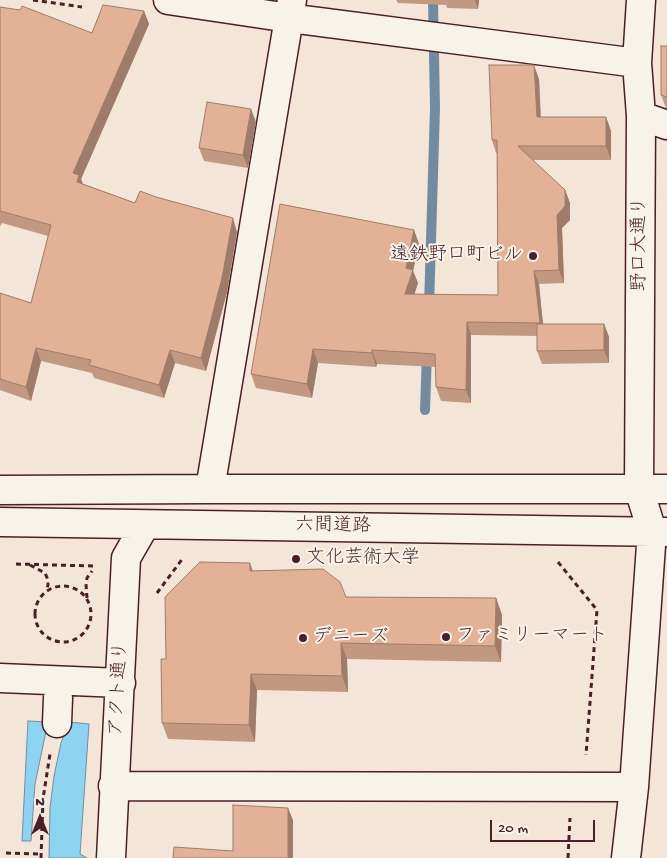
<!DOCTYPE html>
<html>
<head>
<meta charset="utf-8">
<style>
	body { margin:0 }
	#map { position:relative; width:667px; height:858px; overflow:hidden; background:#f3e6d8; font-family:"Gochi Hand",sans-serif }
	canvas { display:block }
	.north { position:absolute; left:15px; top:793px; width:50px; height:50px; -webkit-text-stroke:4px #f7f3e8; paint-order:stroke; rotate:0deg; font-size:14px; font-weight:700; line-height:20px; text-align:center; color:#4a1f2b }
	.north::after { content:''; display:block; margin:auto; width:18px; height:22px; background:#4a1f2b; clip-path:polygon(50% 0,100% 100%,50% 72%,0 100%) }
	.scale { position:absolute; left:490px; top:820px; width:105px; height:22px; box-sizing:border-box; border:2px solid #4a1f2b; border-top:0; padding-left:6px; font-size:15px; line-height:18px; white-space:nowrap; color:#4a1f2b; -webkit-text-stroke:4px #f7f3e8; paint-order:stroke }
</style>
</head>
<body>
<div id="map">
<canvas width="667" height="858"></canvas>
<div class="north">N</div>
<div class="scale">20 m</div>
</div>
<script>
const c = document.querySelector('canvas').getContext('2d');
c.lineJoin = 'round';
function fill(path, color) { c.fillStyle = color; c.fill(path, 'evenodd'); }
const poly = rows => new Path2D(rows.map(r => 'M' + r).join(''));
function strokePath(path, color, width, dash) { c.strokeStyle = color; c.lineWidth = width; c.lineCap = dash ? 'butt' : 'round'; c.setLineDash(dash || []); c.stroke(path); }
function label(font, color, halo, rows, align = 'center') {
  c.font = font + ' "Gochi Hand","Klee One",sans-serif'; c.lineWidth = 4; c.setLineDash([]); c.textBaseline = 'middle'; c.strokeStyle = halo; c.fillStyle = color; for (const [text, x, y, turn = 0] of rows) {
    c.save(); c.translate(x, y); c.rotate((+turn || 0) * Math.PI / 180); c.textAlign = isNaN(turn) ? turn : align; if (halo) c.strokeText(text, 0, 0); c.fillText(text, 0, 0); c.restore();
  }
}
const water = poly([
	[28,721,48,722,35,784,31,841,22,841,28,721],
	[69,722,89,724,80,854,87,858,49,858,50,808,54,776,61,743,69,722]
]);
fill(water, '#8ed3f0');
strokePath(water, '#738ba1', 1);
strokePath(poly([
	[429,306,435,108,433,0],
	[425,410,427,353]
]), '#738ba1', 10);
const minor = poly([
	[168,0,289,18,637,63],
	[641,116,667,125],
	[210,489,292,0],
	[0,490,210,489,667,489],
	[0,522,667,532],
	[0,678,121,683],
	[57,723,58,698],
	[113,786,634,787],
	[111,858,126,558,145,525],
	[626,858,634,787,652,531,639,489,641,116,637,63,641,0]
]);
strokePath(minor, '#4a1f2b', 31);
strokePath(poly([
	[33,0,82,7],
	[558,562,597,610,586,755],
	[16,564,94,566],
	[30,565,45,573,48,580,48,585,46,591],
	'35 614a28 28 0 1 1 56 0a28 28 0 1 1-56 0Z',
	[157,593,183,558],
	[87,598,86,584,87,578,92,571],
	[6,853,41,854],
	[41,858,43,799,50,754],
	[568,858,570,818]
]), '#4a1f2b', 3, [5, 4]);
strokePath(minor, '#f7f3e8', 28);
fill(poly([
	[396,0,479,0,478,9,447,8,446,5,398,3],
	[0,7,92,33,144,11,149,24,81,179,83,184,135,203,237,232,227,292,206,371,175,363,164,398,94,378,92,373,41,361,31,401,0,390,0,293,31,303,48,236,2,223,0,226],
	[667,46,667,108,666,108,661,95],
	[539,79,541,117,606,117,611,131,611,160,532,160,565,190,570,203,570,220,562,228,564,283,539,284,543,324,604,324,609,337,609,363,542,364,537,351,537,336,471,335,471,403,441,401,436,387,436,367,377,364,376,367,318,363,312,398,256,388,251,374,414,230,419,244,413,271,418,283,414,294,498,295,497,153,496,153,492,140],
	[256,122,248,168,204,161,199,148],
	[253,571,346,597,496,598,502,615,501,662,347,659,348,692,257,690,255,742,168,739,162,723,166,659]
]), '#c39881');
fill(poly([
	[475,0,479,0,478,9],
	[144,11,149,24,81,179,84,188,78,186,73,173],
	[534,65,539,79,541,131,537,117],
	[251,109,256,122,248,168,243,155],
	[606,117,611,131,611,160,606,146],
	[565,190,570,203,570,220,562,228,564,283,559,270,557,215],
	[233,218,237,232,227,292,206,371,201,358],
	[414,230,419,244,413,271,418,283,410,308,405,294,406,268],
	[534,271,539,284,544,336,540,323],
	[467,322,471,335,471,403,466,390],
	[604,324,609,337,609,363,604,350],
	[36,348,41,361,31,401,26,387],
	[313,349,318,363,312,398,307,384],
	[170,350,175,363,164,398,159,385],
	[372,350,377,364,376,367,372,353],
	[250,563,256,580,250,571],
	[496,598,502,615,501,662,495,646],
	[341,643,347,659,348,692,342,676],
	[251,674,257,690,255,742,249,725],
	[288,808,293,820,293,858,288,858]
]), '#9f7c69');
const building = poly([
	[103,5,144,11,73,173,79,175,77,182,135,203,140,191,156,197,233,218,222,278,201,358,170,350,159,385,89,365,91,360,36,348,26,387,0,379,0,293,31,303,51,225,0,211,0,7,20,10,22,6,92,33,103,5],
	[661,46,667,46,667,97,661,95,661,46],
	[489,65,534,65,537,117,606,117,606,146,518,146,565,190,565,206,557,215,559,270,534,271,540,323,467,322,466,390,436,387,435,354,372,350,372,353,313,349,307,384,251,374,280,204,414,230,406,268,413,270,405,294,498,295,497,140,492,140,489,65],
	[207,102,251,109,243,155,199,148,207,102],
	[537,324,604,324,604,350,537,351,537,324],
	[200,562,250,563,250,571,323,569,340,582,346,597,496,598,495,646,341,643,342,676,251,674,249,725,162,723,161,659,166,659,165,597,200,562],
	[233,805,288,808,288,858,173,858,174,847,233,851,233,805]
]);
fill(building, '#e3b196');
strokePath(building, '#9f7c69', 1);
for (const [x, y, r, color] of [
	[533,256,5,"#4a1f2b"],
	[296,559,5,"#4a1f2b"],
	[446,637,5,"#4a1f2b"],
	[303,638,5,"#4a1f2b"]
]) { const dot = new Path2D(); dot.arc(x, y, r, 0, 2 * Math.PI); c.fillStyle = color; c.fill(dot); strokePath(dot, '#f7f3e8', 2); }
label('19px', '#4a1f2b', '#f7f3e8', [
	["野口大通り",641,244,-90],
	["六間道路",333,527,1],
	["アクト通り",120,689,-87]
]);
label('19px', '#4a1f2b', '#f7f3e8', [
	["遠鉄野口町ビル",523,256,"right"],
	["文化芸術大学",306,559],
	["ファミリーマート",456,637],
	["デニーズ",313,638]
], 'left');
</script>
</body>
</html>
